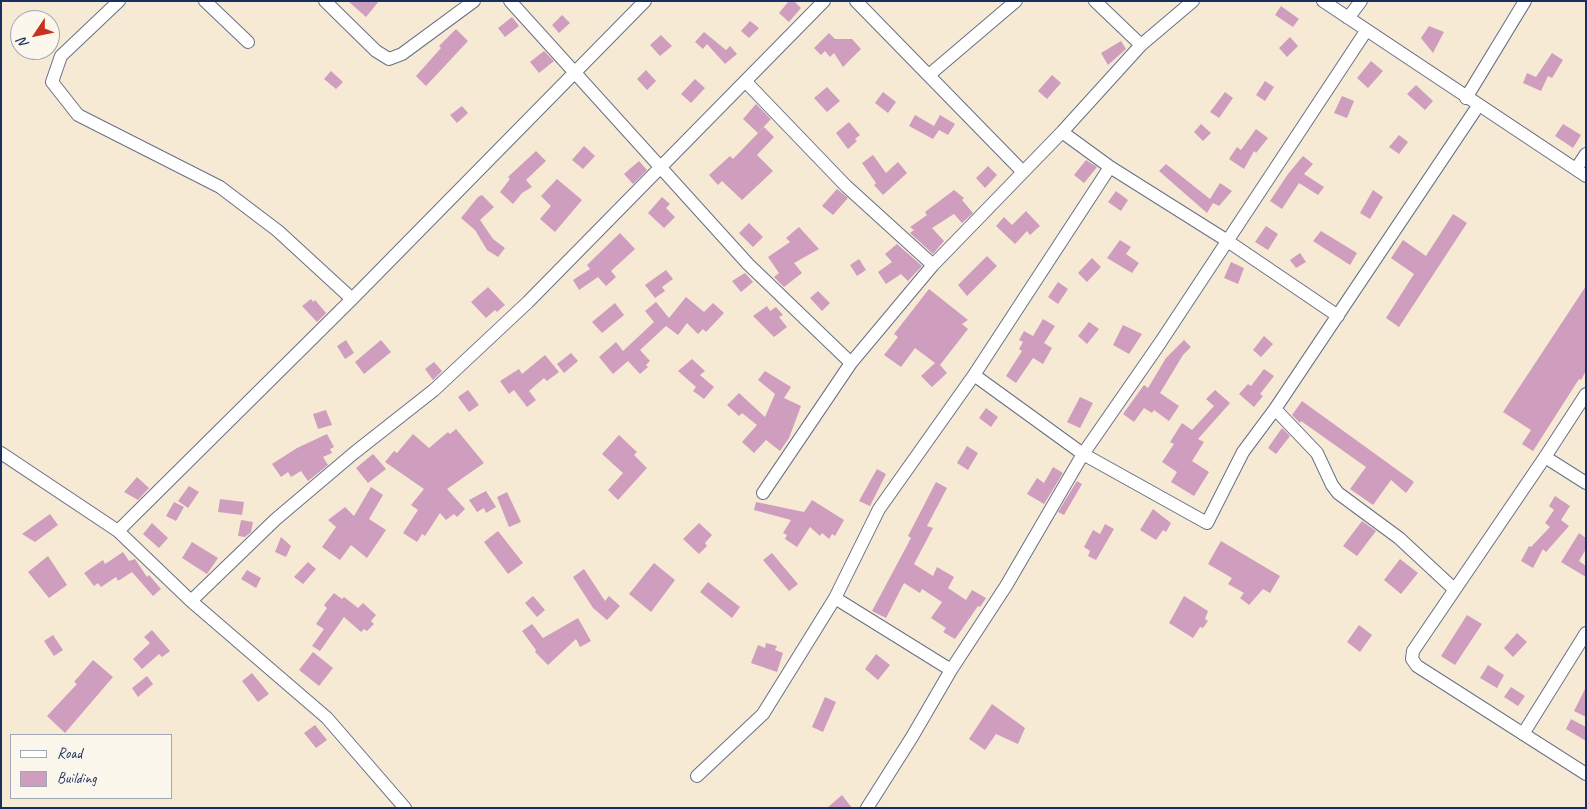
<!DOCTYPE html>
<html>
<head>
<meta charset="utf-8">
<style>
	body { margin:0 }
	#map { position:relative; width:1587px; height:809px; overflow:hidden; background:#f6ead5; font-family:Caveat,sans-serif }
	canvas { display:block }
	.frame { position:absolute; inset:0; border:2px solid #1b2f5e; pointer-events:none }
	.legend { position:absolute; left:10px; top:734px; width:162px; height:65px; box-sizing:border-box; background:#fbf7ec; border:1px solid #a1a7b3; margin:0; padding:6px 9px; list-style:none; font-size:15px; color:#1b2f5e }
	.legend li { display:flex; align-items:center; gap:10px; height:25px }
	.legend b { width:25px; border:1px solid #a1a7b3 }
	.north { position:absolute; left:10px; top:10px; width:50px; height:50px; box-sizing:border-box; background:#fbf7ec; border:1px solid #a1a7b3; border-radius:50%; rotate:236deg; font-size:14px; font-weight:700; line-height:20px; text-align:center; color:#1b2f5e }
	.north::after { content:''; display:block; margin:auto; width:18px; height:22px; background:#c8321e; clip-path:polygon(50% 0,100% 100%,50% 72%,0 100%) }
</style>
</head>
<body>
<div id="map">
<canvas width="1587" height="809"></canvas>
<div class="frame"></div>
<ul class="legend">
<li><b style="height:6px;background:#fff"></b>Road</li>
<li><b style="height:14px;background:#cf9dbd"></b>Building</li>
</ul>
<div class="north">N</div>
</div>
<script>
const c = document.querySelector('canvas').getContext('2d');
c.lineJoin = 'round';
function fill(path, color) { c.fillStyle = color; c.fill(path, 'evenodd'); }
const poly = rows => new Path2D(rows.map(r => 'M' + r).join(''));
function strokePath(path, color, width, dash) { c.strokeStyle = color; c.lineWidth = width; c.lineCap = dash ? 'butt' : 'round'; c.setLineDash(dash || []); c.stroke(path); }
fill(poly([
	[348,1,379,1,366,17],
	[789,1,794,1,801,8,789,22,779,13],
	[1281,6,1299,19,1293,27,1275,15],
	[562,15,570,23,559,33,552,25],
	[512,17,519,26,505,37,498,28],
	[750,21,759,28,749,38,741,31],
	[1429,26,1444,32,1433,53,1421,38],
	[456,29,468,41,426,86,416,76,441,48,439,46],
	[704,32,726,50,730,46,737,54,725,64,707,44,703,49,695,42],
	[829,33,835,39,852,39,861,49,843,67,834,53,830,57,825,51,821,55,814,48],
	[661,35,672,46,660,56,650,45],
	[1290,37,1298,46,1287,57,1279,48],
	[1121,41,1126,49,1108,65,1101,53],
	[544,51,554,61,539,73,530,62],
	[1552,53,1563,60,1552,78,1548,76,1541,91,1523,83,1527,73,1536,77],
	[1371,61,1383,71,1368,88,1357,78],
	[646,70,656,81,647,90,637,79],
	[331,71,343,82,336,89,324,79],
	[1052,75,1061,83,1047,99,1038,91],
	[695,79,705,88,691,103,681,94],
	[1265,81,1274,87,1265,101,1256,95],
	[1416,85,1433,101,1425,110,1407,94],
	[827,87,840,101,827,112,814,98],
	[883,92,896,102,888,113,875,103],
	[1225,92,1233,98,1219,118,1210,112],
	[1342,96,1354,101,1347,118,1334,113],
	[756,104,771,119,758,133,743,119],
	[462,106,468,113,457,123,450,115],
	[915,115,934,126,940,115,955,124,948,135,939,130,933,139,909,126],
	[849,122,860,135,855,139,857,141,848,149,836,133],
	[1201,124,1211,133,1203,141,1194,132],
	[1563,124,1581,135,1573,148,1555,136],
	[764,127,774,137,757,155,773,171,742,200,722,181,718,185,709,175,730,156,733,159],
	[1256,129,1268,138,1256,153,1254,151,1244,169,1229,159,1237,147,1241,150],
	[1399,135,1408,142,1399,154,1389,147],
	[584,146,595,156,583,169,572,160],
	[536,151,546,161,526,180,532,187,522,193,513,204,500,192,510,179,508,177],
	[873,155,886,173,898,162,907,173,883,195,874,185,876,183,862,163],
	[1303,156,1313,164,1304,174,1324,187,1318,195,1299,183,1282,209,1270,201,1288,174],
	[1086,160,1097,167,1084,183,1074,175],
	[639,161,647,170,633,184,624,174],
	[1166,164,1210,199,1220,183,1232,191,1219,206,1213,203,1207,213,1159,171],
	[988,166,997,175,985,188,976,178],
	[557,179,582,200,555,232,540,219,551,206,541,196],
	[837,189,848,198,833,215,822,206],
	[954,190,964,198,962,200,973,213,962,223,954,214,932,228,944,241,933,254,910,233,914,230,910,227,927,215,925,212],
	[1373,190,1383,197,1370,219,1360,213],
	[1116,191,1128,200,1121,211,1108,202],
	[482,195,494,207,480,220,493,239,505,248,498,257,487,250,475,230,461,218,478,197],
	[662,197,670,204,666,208,675,217,664,228,648,213],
	[1026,211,1040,226,1030,235,1027,231,1015,244,996,226,1004,217,1012,225],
	[1453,214,1467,223,1399,327,1386,318,1414,274,1391,258,1403,240,1426,256],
	[749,223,763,237,753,247,739,233],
	[1266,226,1278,234,1268,250,1255,242],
	[799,227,819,249,794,263,802,273,784,287,774,277,779,273,768,257,790,242,786,238],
	[1321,231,1357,253,1350,265,1313,241],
	[620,233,635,249,611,271,616,277,606,286,598,277,579,290,573,280,590,269,587,265],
	[1120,240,1131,247,1126,254,1139,263,1132,273,1107,258],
	[897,244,922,266,908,281,901,274,886,284,878,272,892,262,885,254],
	[1300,253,1306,262,1296,268,1290,260],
	[987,256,997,266,967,296,958,285],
	[1092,258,1101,267,1087,282,1078,273],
	[859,259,866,270,857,276,850,265],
	[1231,262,1244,268,1238,284,1224,278],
	[666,270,673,279,662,287,665,291,655,298,645,285],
	[745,273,753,282,741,292,732,281],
	[1058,282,1068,289,1058,304,1048,297],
	[1586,286,1586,371,1581,380,1579,379,1533,451,1522,444,1531,430,1503,412],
	[488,287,505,305,497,312,495,310,486,318,471,302],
	[929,289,968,320,962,324,968,329,940,365,947,373,932,387,921,376,935,363,915,348,901,367,884,355,898,337,894,334],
	[818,291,830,303,822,311,810,298],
	[686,297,704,312,713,303,724,313,706,332,703,329,698,334,687,323,678,335,666,326,640,350,650,361,646,365,648,367,640,374,628,361,613,374,599,357,616,342,623,351,654,322,645,311,656,302,669,318],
	[311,299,313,302,315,300,326,313,317,322,302,306],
	[615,303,624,315,602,333,592,322],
	[767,306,770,311,776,307,783,315,779,317,787,327,774,337,753,316],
	[1043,319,1055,326,1044,343,1052,348,1043,364,1033,358,1016,383,1006,376,1022,351,1019,349,1023,342,1019,340,1024,331,1033,336],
	[1089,322,1099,329,1087,344,1078,336],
	[1123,325,1142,334,1129,354,1113,345],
	[1264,336,1273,344,1261,357,1253,350],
	[346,340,354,353,345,359,337,346],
	[381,340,391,352,364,374,355,362],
	[1184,340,1191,347,1183,355,1160,393,1179,406,1169,421,1154,410,1152,413,1144,408,1134,422,1123,414,1144,385,1148,388,1166,358],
	[571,353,578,361,564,373,557,364],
	[545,355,559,372,547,381,544,378,529,391,536,400,527,407,514,390,509,394,500,381,519,369,522,374],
	[692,359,705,371,700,375,714,387,704,399,693,391,696,387,678,371],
	[434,362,442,371,433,380,425,369],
	[1264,369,1274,376,1260,394,1263,396,1254,407,1239,394,1248,384,1251,386],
	[765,371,791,387,784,398,801,406,789,438,780,451,766,440,754,453,742,442,757,425,742,413,739,416,727,405,739,393,765,417,775,394,758,380],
	[468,390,479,405,469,412,458,397],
	[1215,390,1230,403,1198,439,1204,442,1192,461,1209,472,1194,496,1171,482,1177,472,1162,462,1174,444,1170,442,1182,423,1192,430,1214,406,1206,399],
	[1080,397,1093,403,1080,428,1067,422],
	[1302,401,1414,482,1406,493,1391,480,1373,505,1350,489,1366,467,1301,421,1300,423,1292,415],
	[986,408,998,417,991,427,979,418],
	[326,410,332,425,318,429,313,414],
	[1282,428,1290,436,1276,454,1268,448],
	[456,429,484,463,447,489,465,509,457,517,454,514,446,520,440,513,425,536,422,534,417,542,403,533,418,510,411,505,424,489,385,462,394,451,397,453,413,434,429,448,448,432,450,434],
	[327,434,334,447,330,449,332,453,323,457,328,465,308,481,301,471,291,477,288,472,281,477,272,464,297,448],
	[619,435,637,452,634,455,647,468,618,500,608,490,623,473,602,454],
	[967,446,978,453,968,470,957,463],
	[373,454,386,469,368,483,356,468],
	[1053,467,1063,473,1044,504,1027,494,1037,478,1044,483],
	[877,469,886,474,870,506,859,501],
	[137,477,149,488,138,500,124,492],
	[1077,481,1082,484,1064,515,1058,512],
	[936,482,947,488,927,526,933,528,914,564,933,576,937,567,954,577,948,588,966,600,972,590,986,598,980,607,978,606,955,639,943,632,946,628,931,618,942,602,922,589,920,593,904,583,886,618,872,611,911,538,908,536],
	[189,486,199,492,188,508,178,501],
	[371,487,383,495,369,519,386,530,367,558,351,545,340,560,322,547,336,527,328,520,345,507,354,516],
	[486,491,496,507,486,513,484,508,477,512,469,500],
	[507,492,521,522,509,527,497,497],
	[1555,496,1570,506,1561,520,1569,526,1546,552,1543,549,1533,568,1521,561,1529,546,1531,547,1550,527,1545,523,1554,510,1549,506],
	[220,499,244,502,242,515,218,512],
	[812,500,844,520,835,536,832,534,829,539,822,533,820,536,810,527,797,547,785,539,787,535,783,533,791,520,754,510,756,502,804,512],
	[174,502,184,507,176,521,166,516],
	[1153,509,1171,523,1166,532,1163,530,1156,540,1140,530],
	[50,514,58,525,35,542,22,534],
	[241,520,253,522,251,532,245,537,238,536],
	[1362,521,1376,531,1357,556,1343,546],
	[152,523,168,538,159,548,143,534],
	[699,523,712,535,705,543,707,546,699,554,683,539],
	[1105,524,1114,529,1096,560,1088,556,1090,551,1084,547,1093,530,1100,534],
	[498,531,523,563,508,574,484,542],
	[1579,533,1586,538,1586,549,1579,561,1586,566,1586,577,1561,562],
	[281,537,291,546,286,557,275,552],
	[1221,541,1280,576,1270,593,1263,589,1249,605,1240,598,1244,593,1228,584,1232,578,1208,564],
	[192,542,218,558,207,574,182,558],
	[123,552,129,561,135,559,147,577,149,575,161,589,153,596,132,572,118,581,116,577,101,587,98,583,94,586,84,573,103,560,105,564],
	[772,553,798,584,789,591,763,560],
	[48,556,67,585,49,598,28,572],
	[1400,559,1418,573,1401,594,1384,580],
	[308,562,316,569,303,584,294,577],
	[654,563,675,580,651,612,629,594],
	[584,569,605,601,609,596,620,606,607,620,593,608,573,577],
	[247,570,261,578,256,588,241,579],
	[708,582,740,607,732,618,700,592],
	[334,593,342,599,344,597,358,608,363,603,376,615,371,621,374,624,367,631,364,629,361,632,344,617,320,651,312,646,324,629,316,624,327,608,324,605],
	[533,596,545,610,537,617,525,603],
	[1184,596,1208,611,1205,619,1208,621,1203,628,1200,627,1193,638,1169,623],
	[1467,615,1482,624,1455,665,1441,656],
	[578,618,591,641,580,647,576,639,548,665,535,652,536,650,522,631,532,624,543,638],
	[1359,625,1372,635,1360,652,1347,642],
	[152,630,170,651,162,657,159,654,142,669,133,659,150,643,144,637],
	[1517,633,1527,642,1513,657,1504,648],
	[53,635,63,650,54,656,44,641],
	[766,643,777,646,775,650,783,653,777,672,751,663,758,645,765,648],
	[313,652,333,668,319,686,299,670],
	[876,654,890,665,878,680,865,669],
	[93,660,113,677,65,733,47,716,77,684,74,682],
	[1488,665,1504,675,1497,688,1480,678],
	[252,673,269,694,258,702,242,681],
	[147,676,153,684,138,697,132,688],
	[1511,687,1525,696,1518,706,1504,697],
	[1586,687,1586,717,1574,711],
	[825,697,836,702,823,732,812,727],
	[992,704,1025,728,1018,744,996,734,985,750,969,739],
	[1571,719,1586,727,1586,741,1566,729],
	[315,725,327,740,316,748,304,733],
	[842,795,852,808,827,808]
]), '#cf9dbd');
const minor = poly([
	[119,1,61,56,52,82,78,115,220,187,278,231,352,299],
	[205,1,248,42],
	[325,1,376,51,389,59,402,54,474,1],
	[510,1,748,264,851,363],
	[856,1,1022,171],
	[1095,1,1141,45],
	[1323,1,1586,176],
	[1348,18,1361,1],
	[929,75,1016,1],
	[746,82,846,186,933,265],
	[1466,98,1525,1],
	[1062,132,1110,167,1226,240,1338,316],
	[1576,169,1586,154],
	[974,375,1083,454,1207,523,1243,452,1275,409,1478,106],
	[1586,394,1545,457,1413,651,1412,659,1417,666,1586,774],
	[1275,409,1317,453,1332,485,1338,493,1399,538,1454,589],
	[1,453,118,531,191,601,327,718,405,808],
	[1545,457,1586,483],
	[763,493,851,363,933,265,1062,132,1141,45,1193,1],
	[118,531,352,299,645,1],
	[835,598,951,670],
	[191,601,276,519,354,453,434,390,528,302,824,1],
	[1523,734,1586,633],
	[697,776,763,714,835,598,879,509,974,375,1110,167],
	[867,808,912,737,951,670,1006,586,1083,454,1160,343,1366,31]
]);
strokePath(minor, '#687088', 14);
strokePath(minor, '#fff', 12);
</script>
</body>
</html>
